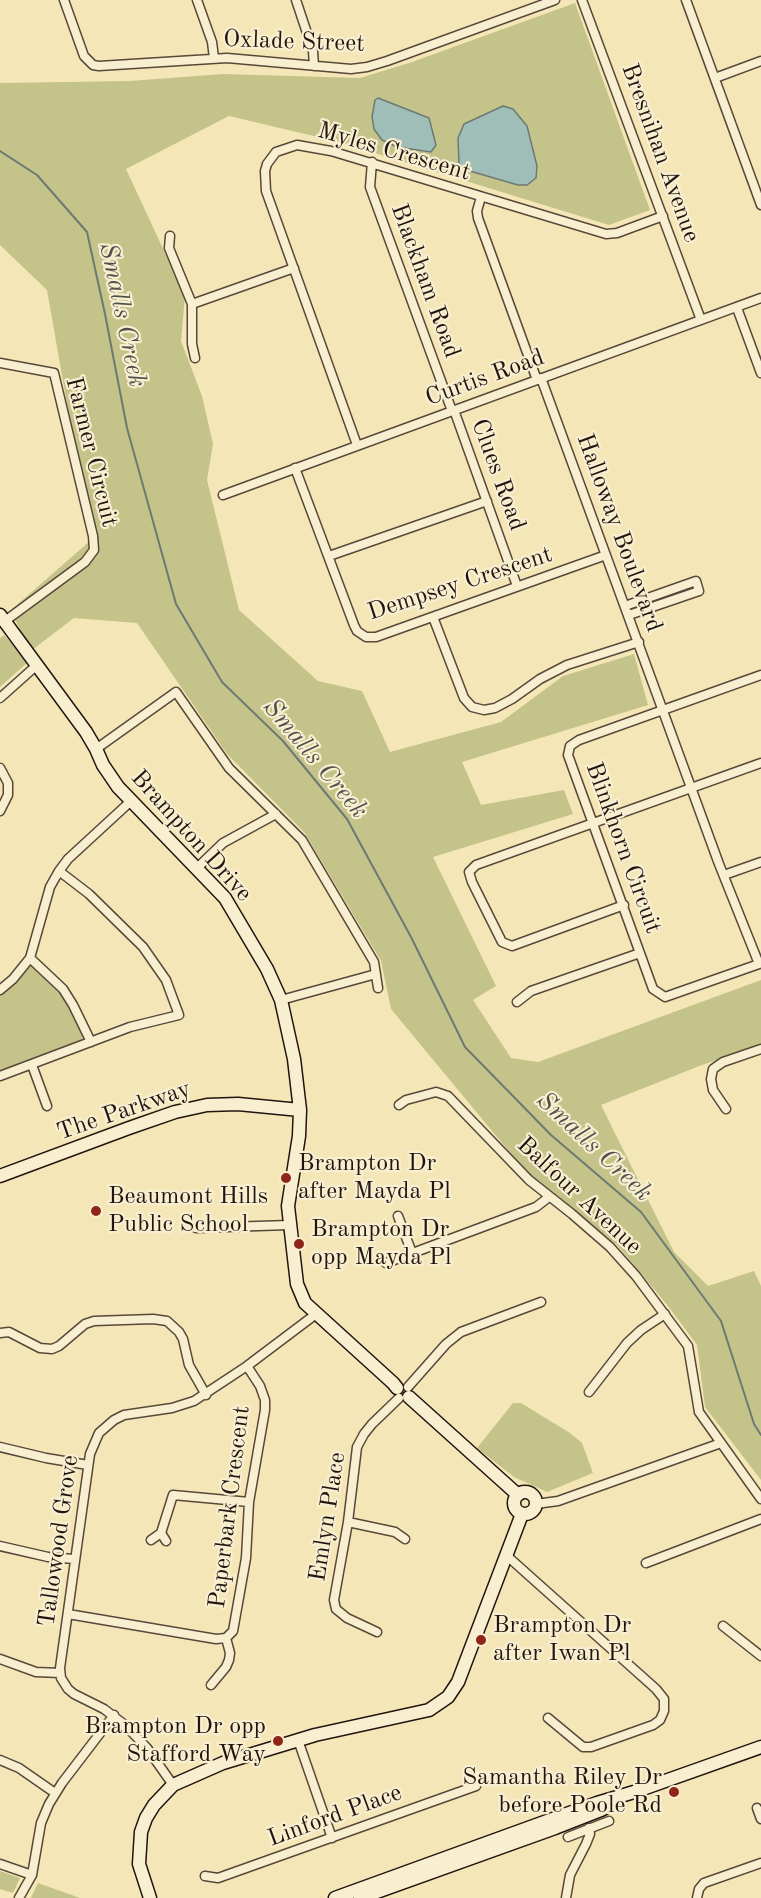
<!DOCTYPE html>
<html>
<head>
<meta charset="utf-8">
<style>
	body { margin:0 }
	canvas { display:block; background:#f5e6b8 }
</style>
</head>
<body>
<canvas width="761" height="1898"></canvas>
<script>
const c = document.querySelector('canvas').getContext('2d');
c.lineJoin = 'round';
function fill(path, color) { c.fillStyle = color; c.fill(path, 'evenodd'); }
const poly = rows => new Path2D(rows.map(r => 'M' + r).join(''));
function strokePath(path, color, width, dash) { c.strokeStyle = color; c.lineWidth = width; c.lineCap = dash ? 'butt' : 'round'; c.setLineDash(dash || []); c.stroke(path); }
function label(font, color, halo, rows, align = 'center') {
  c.font = font + ' "Old Standard TT",serif'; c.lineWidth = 4.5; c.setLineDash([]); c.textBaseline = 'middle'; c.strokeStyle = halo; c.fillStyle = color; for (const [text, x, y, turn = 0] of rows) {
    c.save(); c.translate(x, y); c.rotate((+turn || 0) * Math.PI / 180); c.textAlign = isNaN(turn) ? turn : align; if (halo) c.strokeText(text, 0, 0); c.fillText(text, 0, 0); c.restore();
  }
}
fill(poly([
	[575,3,650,210,609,225,339,142,229,116,126,169,185,296,181,341,202,396,213,444,207,480,239,610,318,681,362,691,390,752,501,722,563,676,634,654,648,705,462,762,481,805,564,790,573,814,433,857,496,986,473,1000,511,1058,538,1062,761,980,761,1046,702,1065,601,1105,674,1252,708,1286,754,1271,761,1286,761,1480,705,1407,697,1345,668,1306,618,1246,526,1172,391,1009,381,961,304,832,227,754,137,623,74,618,32,650,10,611,91,540,47,290,0,245,0,83,130,81,223,74,360,78,412,62],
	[4,635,28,662,0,687,0,638],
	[30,965,34,965,57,988,83,1031,83,1037,80,1041,0,1072,0,995,10,988],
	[513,1403,521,1403,570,1433,582,1443,593,1473,547,1492,514,1477,477,1448],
	[0,1871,20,1878,13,1893,0,1889],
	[38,1883,80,1898,31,1898]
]), '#c4c389');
const water = poly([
	[378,98,429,118,436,145,431,152,397,147,382,140,374,129,372,117,375,100,378,98],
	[503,106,513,109,527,126,537,166,536,178,527,185,518,185,463,169,459,163,458,138,464,124,503,106]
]);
fill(water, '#9fbeb7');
strokePath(water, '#6d7a74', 1.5);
strokePath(poly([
	[0,151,37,175,87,232,105,314,127,428,176,604,222,682,283,741,347,819,411,937,465,1047,551,1135,641,1212,721,1321,754,1424,761,1435]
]), '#6d7a74', 2);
const street = poly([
	[64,0,84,56,93,65,99,66,227,58,351,69,367,67,387,61,555,0],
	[197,0,212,42,214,58],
	[296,0,313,51,314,66],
	[582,0,701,320],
	[686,0,761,205],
	[715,78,761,61],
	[372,162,370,187,452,411],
	[481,197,477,211,478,218,537,380],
	[170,236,169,248,192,304,192,344,195,358],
	[192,304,294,268],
	[737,308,761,373],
	[0,363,54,373,93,536,94,550,85,562,5,621],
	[541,378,719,864,759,964,761,963],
	[454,410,517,586],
	[357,445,266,191,265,171,267,164,276,152,297,145,331,151,606,234,617,233,663,216],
	[295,468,354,625,357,631,366,637,376,637,606,555],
	[223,495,761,298],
	[329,556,487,501],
	[625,606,696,581,699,591,629,615],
	[433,617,464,698,472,707,484,710,495,708,512,699,540,679,567,665,639,642],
	[0,698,37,665],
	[96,749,176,692,229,768,302,840,374,962,378,988],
	[0,768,8,783,8,795,0,811],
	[196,869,223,843,276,814],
	[724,875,761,862],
	[624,905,512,946,502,942,472,882,469,872,476,865,761,763],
	[30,958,63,989,73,1005,91,1042],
	[759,964,665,997,653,989,568,755,570,746,579,740,761,675],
	[0,990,13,979,30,958,50,887,59,871,68,859,131,801],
	[281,1000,376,974],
	[517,1002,531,991,640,953],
	[32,1065,47,1106],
	[0,1076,130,1027,179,1015,166,980,143,947,89,894,59,871],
	[399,1105,406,1100,436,1092,448,1096,529,1180,572,1214,610,1247,636,1276,688,1346,699,1412,761,1499],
	[726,1109,713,1090,711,1079,713,1069,723,1062,761,1049],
	[398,1216,412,1253],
	[196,1228,289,1225],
	[386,1263,536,1207,549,1197],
	[0,1333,9,1332,40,1348,52,1349,59,1346,85,1324,94,1321,153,1319,167,1321,179,1332,183,1339,189,1365,206,1395],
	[408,1387,446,1344,461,1332,541,1302],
	[589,1392,627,1343,641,1330,665,1314],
	[0,1447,46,1458,88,1465],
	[536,1504,558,1501,721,1443],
	[348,1522,395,1532,405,1539],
	[161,1533,173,1495,249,1502],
	[151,1540,161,1533,166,1541],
	[0,1546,48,1557,74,1559],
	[506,1555,656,1689,664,1699,664,1711,660,1720,653,1725,591,1747,583,1747,548,1718],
	[646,1563,761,1519],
	[68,1614,216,1639,226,1638,233,1631,246,1558,249,1502,265,1410,265,1400,260,1386,247,1366],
	[723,1626,761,1656],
	[377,1632,347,1618,336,1609,334,1600,348,1522,357,1447,364,1434,372,1424,399,1398],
	[0,1659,36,1672,60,1673],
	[211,1685,226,1667,229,1660,230,1653,226,1638],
	[298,1740,332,1838],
	[0,1760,19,1768,55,1793],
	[173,1785,147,1748,125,1725,104,1709,74,1694,68,1689,61,1678,60,1668,90,1454,99,1433,114,1420,124,1415,172,1408,194,1401,247,1366,316,1314],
	[757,1808,761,1819],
	[568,1837,609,1821],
	[0,1864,32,1875],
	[205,1876,218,1878,476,1786],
	[19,1898,32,1875,41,1823,49,1804,62,1783,114,1715],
	[566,1898,570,1875,586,1844,590,1834,589,1828],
	[697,1898,699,1889,704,1883,761,1863]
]);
const secondary = poly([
	[0,615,86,732,96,749,103,765,118,787,225,898,267,969,281,1000,294,1059,300,1110,299,1136,288,1206,297,1284,305,1303,393,1383,397,1388],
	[0,1176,129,1128,175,1112,207,1105,238,1104,300,1110],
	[409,1397,518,1495],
	'514 1503a11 11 0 1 1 22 0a11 11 0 1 1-22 0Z',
	[150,1898,139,1864,141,1832,146,1818,154,1805,173,1785,223,1763,315,1735,429,1710,448,1697,458,1682,522,1514],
	[335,1898,597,1803,634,1792,761,1747],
	[360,1898,555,1828,601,1810,615,1803]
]);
strokePath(street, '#574839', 11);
strokePath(secondary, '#22140f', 15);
strokePath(street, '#f8efd1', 8);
strokePath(secondary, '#f8efd1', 12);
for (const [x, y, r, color] of [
	[286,1178,6,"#8f2418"],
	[96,1211,6,"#8f2418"],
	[299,1244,6,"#8f2418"],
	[481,1640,6,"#8f2418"],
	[278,1741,6,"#8f2418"],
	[674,1792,6,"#8f2418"]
]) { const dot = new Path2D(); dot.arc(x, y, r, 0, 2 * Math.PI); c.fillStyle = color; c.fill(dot); strokePath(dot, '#f8efd1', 2); }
label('24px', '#22140f', '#f8efd1', [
	["Oxlade Street",294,42,2],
	["Myles Crescent",394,152,16],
	["Bresnihan Avenue",660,153,70],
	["Blackham Road",425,281,70],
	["Curtis Road",485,378,-20],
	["Farmer Circuit",91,452,76],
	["Clues Road",498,475,70],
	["Halloway Boulevard",619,533,70],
	["Dempsey Crescent",460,584,-18],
	["Brampton Drive",191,836,48],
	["Blinkhorn Circuit",623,848,70],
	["The Parkway",124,1111,-19],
	["Balfour Avenue",579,1196,43],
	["Paperbark Crescent",230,1507,-83],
	["Emlyn Place",328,1517,-81],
	["Tallowood Grove",59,1541,-82],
	["Linford Place",335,1816,-20]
]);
label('24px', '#22140f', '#f8efd1', [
	["Brampton Dr",298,1164],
	["after Mayda Pl",298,1192],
	["Beaumont Hills",108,1197],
	["Public School",108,1225],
	["Brampton Dr",311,1230],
	["opp Mayda Pl",311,1258],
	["Brampton Dr",493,1626],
	["after Iwan Pl",493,1654],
	["Brampton Dr opp",266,1727,"right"],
	["Stafford Way",266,1755,"right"],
	["Samantha Riley Dr",662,1778,"right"],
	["before Poole Rd",662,1806,"right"]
], 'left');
label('italic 26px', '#4e504a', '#f8efd1', [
	["Smalls Creek",122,315,78],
	["Smalls Creek",315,759,50],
	["Smalls Creek",594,1147,43]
]);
</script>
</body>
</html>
